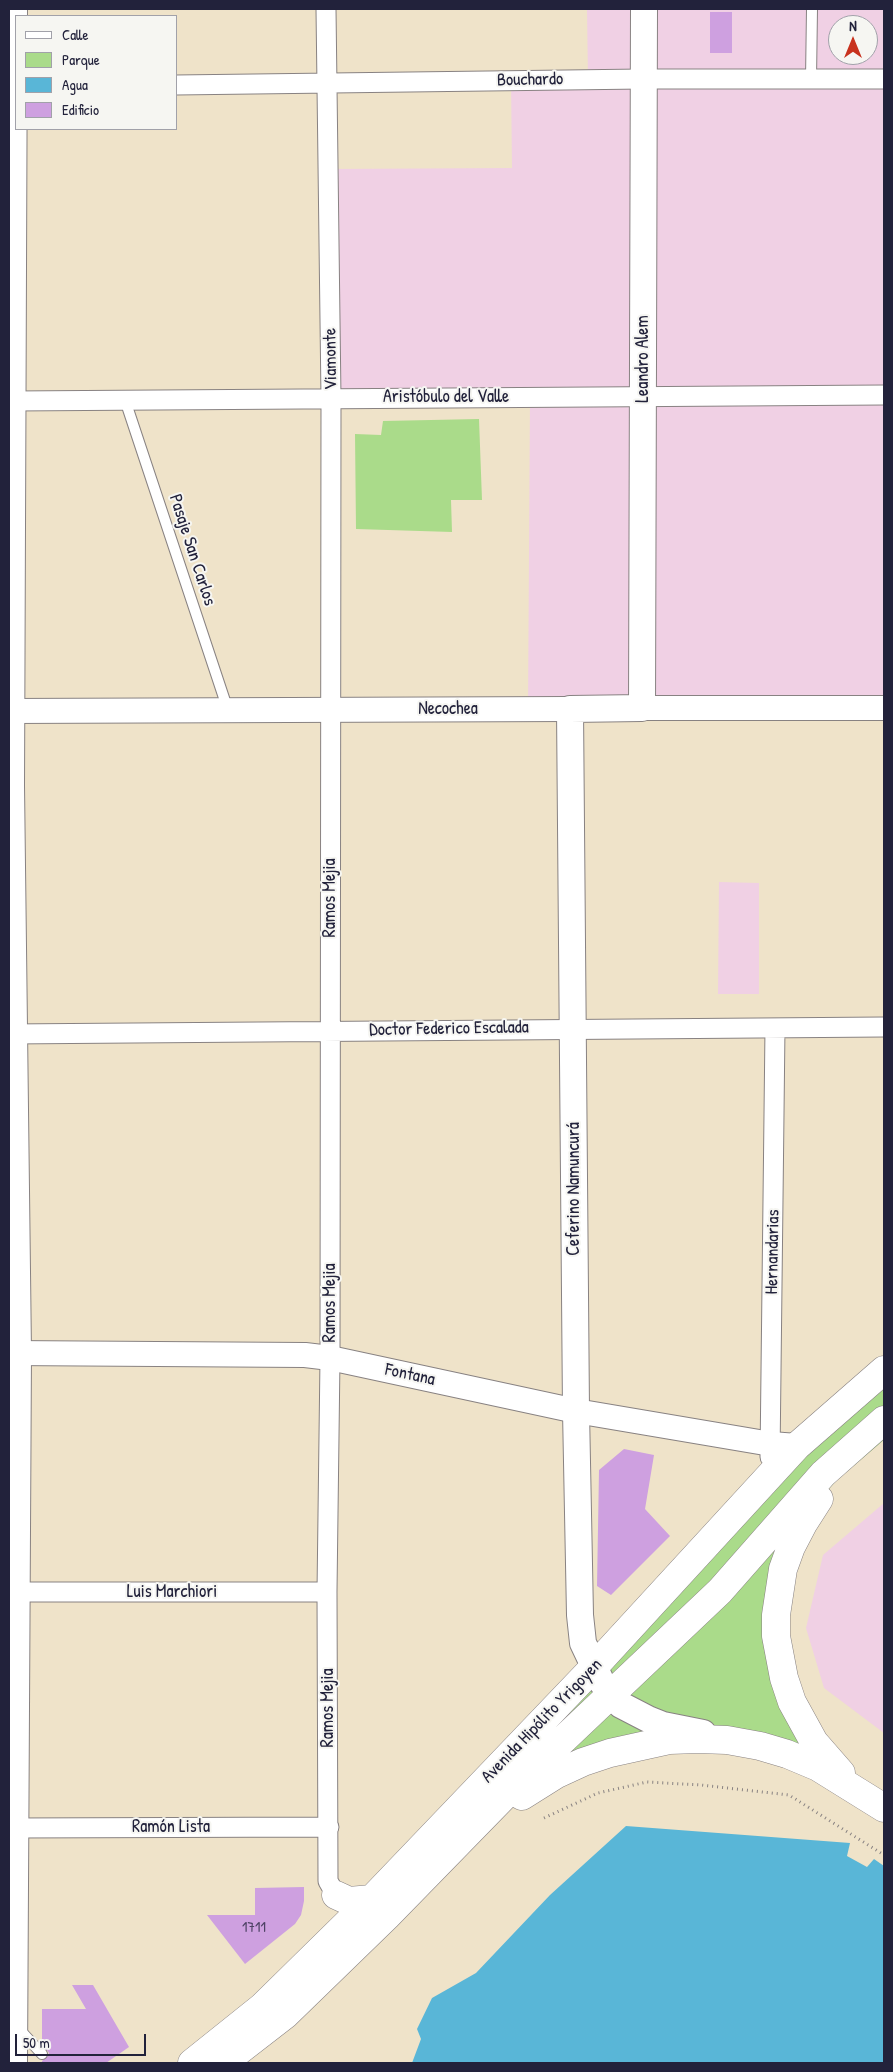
<!DOCTYPE html>
<html>
<head>
<meta charset="utf-8">
<style>
	body { margin:0 }
	#map { position:relative; width:893px; height:2072px; overflow:hidden; background:#efe3c9; font-family:"Patrick Hand",sans-serif }
	canvas { display:block }
	.frame { position:absolute; inset:0; border:10px solid #22223b; pointer-events:none }
	.legend { position:absolute; left:15px; top:15px; width:162px; height:115px; box-sizing:border-box; background:#f6f6f2; border:1px solid #a1a1a9; margin:0; padding:6px 9px; list-style:none; font-size:15px; color:#22223b }
	.legend li { display:flex; align-items:center; gap:10px; height:25px }
	.legend b { width:25px; border:1px solid #a1a1a9 }
	.north { position:absolute; left:828px; top:15px; width:50px; height:50px; box-sizing:border-box; background:#f6f6f2; border:1px solid #a1a1a9; border-radius:50%; rotate:0deg; font-size:14px; font-weight:700; line-height:20px; text-align:center; color:#22223b }
	.north::after { content:''; display:block; margin:auto; width:18px; height:22px; background:#c8321e; clip-path:polygon(50% 0,100% 100%,50% 72%,0 100%) }
	.scale { position:absolute; left:15px; top:2034px; width:131px; height:22px; box-sizing:border-box; border:2px solid #22223b; border-top:0; padding-left:6px; font-size:15px; line-height:18px; white-space:nowrap; color:#22223b; -webkit-text-stroke:4px #f6f6f2; paint-order:stroke }
</style>
</head>
<body>
<div id="map">
<canvas width="893" height="2072"></canvas>
<div class="frame"></div>
<ul class="legend">
<li><b style="height:6px;background:#fff"></b>Calle</li>
<li><b style="height:14px;background:#aadb8a"></b>Parque</li>
<li><b style="height:14px;background:#59b6d7"></b>Agua</li>
<li><b style="height:14px;background:#cea0e0"></b>Edificio</li>
</ul>
<div class="north">N</div>
<div class="scale">50 m</div>
</div>
<script>
const c = document.querySelector('canvas').getContext('2d');
c.lineJoin = 'round';
function fill(path, color) { c.fillStyle = color; c.fill(path, 'evenodd'); }
const poly = rows => new Path2D(rows.map(r => 'M' + r).join(''));
function strokePath(path, color, width, dash) { c.strokeStyle = color; c.lineWidth = width; c.lineCap = dash ? 'butt' : 'round'; c.setLineDash(dash || []); c.stroke(path); }
function label(font, color, halo, rows, align = 'center') {
  c.font = font + ' "Patrick Hand",sans-serif'; c.lineWidth = 4; c.setLineDash([]); c.textBaseline = 'middle'; c.strokeStyle = halo; c.fillStyle = color; for (const [text, x, y, turn = 0] of rows) {
    c.save(); c.translate(x, y); c.rotate((+turn || 0) * Math.PI / 180); c.textAlign = isNaN(turn) ? turn : align; if (halo) c.strokeText(text, 0, 0); c.fillText(text, 0, 0); c.restore();
  }
}
fill(poly([
	[587,9,884,9,884,708,528,709,530,397,331,398,328,169,512,168,511,81,588,80],
	[838,25,868,25,868,55,838,55],
	[719,882,759,883,759,994,718,994],
	[884,1503,884,1733,824,1688,806,1628,823,1555]
]), '#f0d0e4');
fill(poly([
	[479,419,482,500,451,500,452,532,356,529,355,434,381,435,383,421],
	[884,1370,884,1440,837,1480,816,1503,776,1615,826,1758,698,1739,530,1790,244,2023]
]), '#aadb8a');
fill(poly([
	[626,1826,850,1843,847,1856,867,1867,874,1859,884,1866,884,2063,412,2063,421,2039,417,2029,432,1998,476,1973,550,1895]
]), '#59b6d7');
fill(poly([
	[710,12,732,12,732,53,710,53],
	[624,1449,654,1455,645,1509,670,1536,611,1595,597,1586,599,1470],
	[304,1887,304,1901,301,1915,295,1924,245,1964,207,1915,255,1915,255,1888],
	[72,1985,93,1985,129,2047,106,2063,42,2063,42,2061,48,2056,49,2053,42,2044,42,2009,86,2009]
]), '#cea0e0');
const service = poly([
	[811,79,812,9],
	[125,400,228,710],
	[19,2029,42,2054]
]);
const minor = poly([
	[326,9,331,398,330,1358,327,1592,328,1881,336,1895],
	[176,85,643,79,884,79],
	[13,401,884,395],
	[9,1034,884,1027],
	[770,1457,775,1028],
	[17,1592,327,1592],
	[14,1828,329,1827]
]);
const tertiary = poly([
	[642,708,884,708],
	[9,711,570,709],
	[9,1353,305,1355,330,1358,576,1411,771,1444,797,1446]
]);
const secondary = poly([
	[14,9,11,785,18,1353,14,2063],
	[644,9,642,708,570,709,576,1411,580,1615,583,1643,601,1681,611,1695,621,1705,648,1719,663,1725,703,1733]
]);
const trunk = poly([
	[819,1499,803,1524,791,1547,783,1569,776,1615,776,1636,784,1678,792,1702,814,1742,841,1773],
	[522,1796,557,1774,583,1762,610,1753,669,1740,698,1739,727,1740,760,1746,787,1754,818,1767,884,1808],
	[336,1895,349,1901,372,1899],
	[192,2063,262,2007,372,1899,594,1667,797,1446,884,1370],
	[223,2063,285,2015,387,1916,509,1791,720,1591,823,1474,884,1420]
]);
strokePath(service, '#888282', 12);
strokePath(minor, '#888282', 21);
strokePath(tertiary, '#888282', 26);
strokePath(secondary, '#888282', 28);
strokePath(trunk, '#888282', 29);
strokePath(poly([
	[544,1818,598,1793,647,1782,701,1785,789,1795,884,1855]
]), '#888282', 3, [1, 4]);
strokePath(service, '#fff', 10);
strokePath(minor, '#fff', 19);
strokePath(tertiary, '#fff', 24);
strokePath(secondary, '#fff', 26);
strokePath(trunk, '#fff', 28);
label('15px', '#4d4264', null, [
	["1711",254,1928]
]);
label('18px', '#22223b', '#f6f6f2', [
	["Bouchardo",530,80,-1],
	["Viamonte",331,359,-91],
	["Leandro Alem",643,359,-90],
	["Aristóbulo del Valle",446,397],
	["Pasaje San Carlos",192,550,72],
	["Necochea",448,709],
	["Ramos Mejia",330,898,-90],
	["Doctor Federico Escalada",449,1029,-1],
	["Ceferino Namuncurá",574,1189,-90],
	["Hernandarias",773,1252,-89],
	["Ramos Mejia",330,1303,-90],
	["Fontana",410,1375,12],
	["Luis Marchiori",172,1592],
	["Ramos Mejia",328,1708,-90],
	["Avenida Hipólito Yrigoyen",542,1721,-46],
	["Ramón Lista",171,1827]
]);
</script>
</body>
</html>
